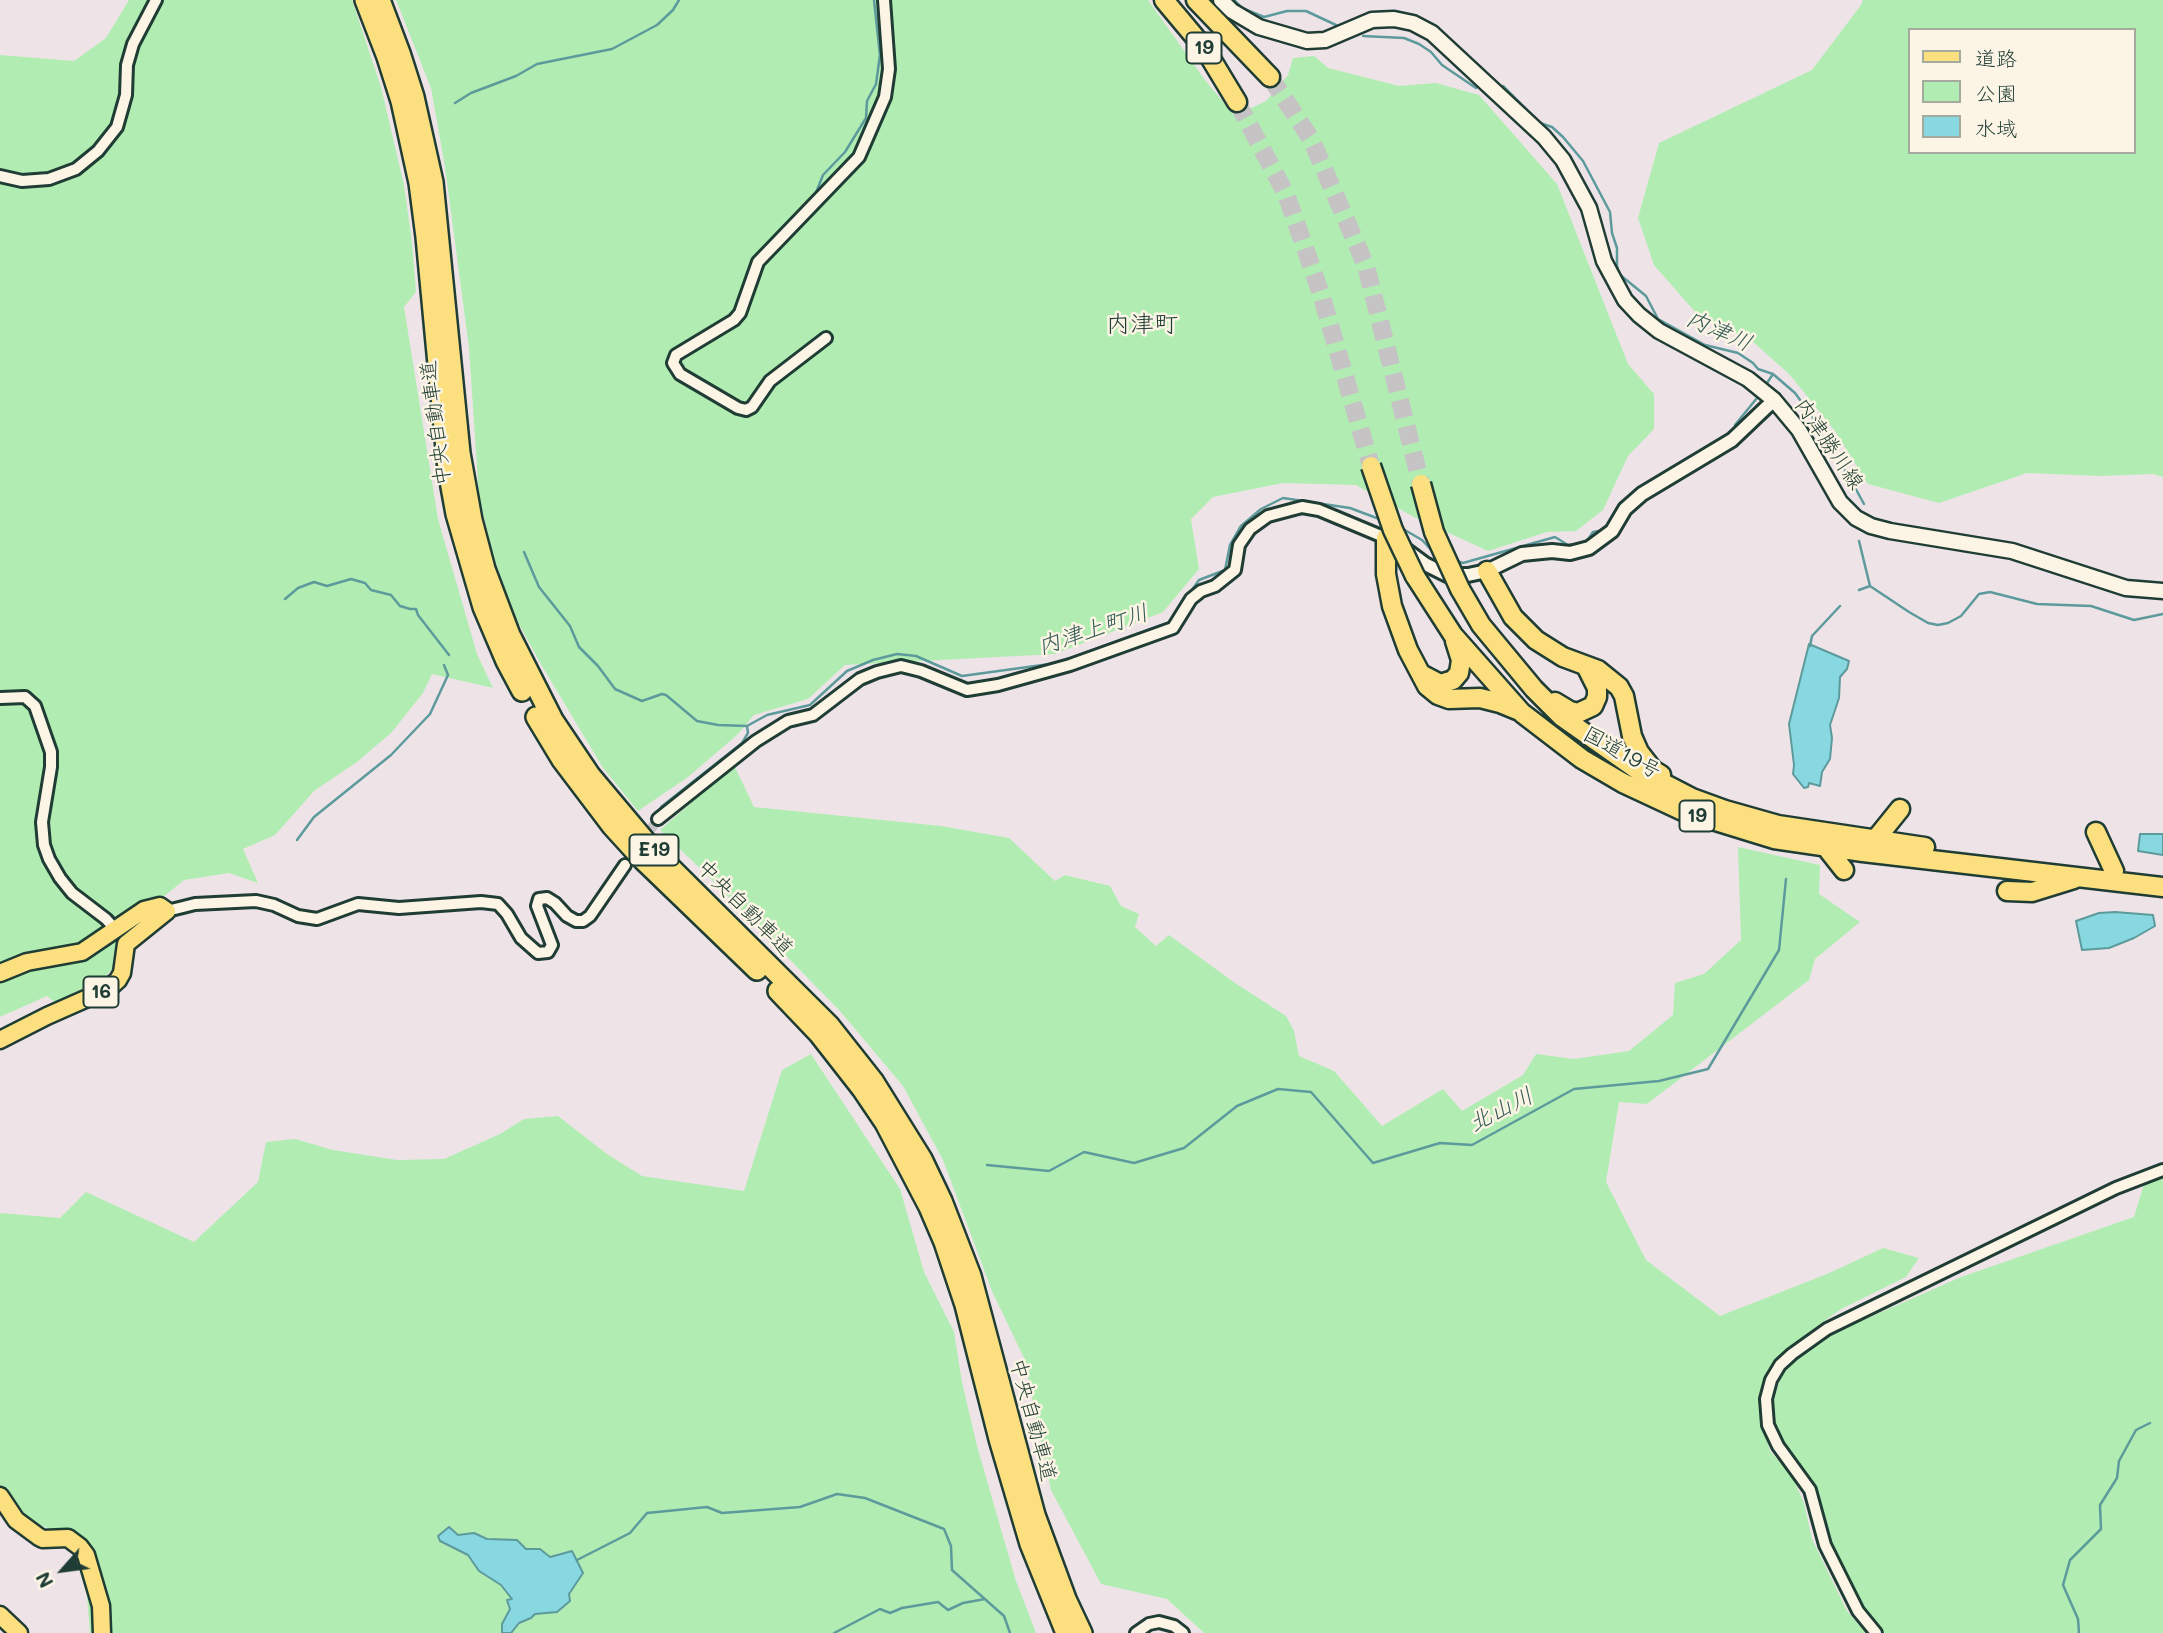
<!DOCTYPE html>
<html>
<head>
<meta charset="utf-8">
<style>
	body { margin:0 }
	#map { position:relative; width:2163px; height:1633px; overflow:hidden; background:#eee4e8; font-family:Mali,"Klee One",sans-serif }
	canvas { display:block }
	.legend { position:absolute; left:1908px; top:28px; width:228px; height:126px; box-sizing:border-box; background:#fcf5e5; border:2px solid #a4ab9e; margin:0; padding:9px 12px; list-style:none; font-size:21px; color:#1f3d34 }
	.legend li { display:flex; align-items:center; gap:14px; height:35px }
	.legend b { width:35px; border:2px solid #a4ab9e }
	.north { position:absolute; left:28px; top:1535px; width:70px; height:70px; -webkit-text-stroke:5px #fcf5e5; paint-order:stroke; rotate:242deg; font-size:19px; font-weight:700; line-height:28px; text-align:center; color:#1f3d34 }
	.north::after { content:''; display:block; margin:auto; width:24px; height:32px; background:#1f3d34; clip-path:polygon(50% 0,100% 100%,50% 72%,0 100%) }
</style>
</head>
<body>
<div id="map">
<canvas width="2163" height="1633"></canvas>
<ul class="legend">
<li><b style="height:9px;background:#fce080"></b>道路</li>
<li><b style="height:19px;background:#b1edb2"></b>公園</li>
<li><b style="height:19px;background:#87d8e1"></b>水域</li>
</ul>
<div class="north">N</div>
</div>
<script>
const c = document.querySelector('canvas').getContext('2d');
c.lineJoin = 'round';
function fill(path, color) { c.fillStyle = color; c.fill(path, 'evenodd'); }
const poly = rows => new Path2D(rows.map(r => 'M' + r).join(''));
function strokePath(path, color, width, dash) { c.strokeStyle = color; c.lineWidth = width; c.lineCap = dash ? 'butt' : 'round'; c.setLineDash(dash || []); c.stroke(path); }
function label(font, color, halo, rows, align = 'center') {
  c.font = font + ' Mali,"Klee One",sans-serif'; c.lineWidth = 5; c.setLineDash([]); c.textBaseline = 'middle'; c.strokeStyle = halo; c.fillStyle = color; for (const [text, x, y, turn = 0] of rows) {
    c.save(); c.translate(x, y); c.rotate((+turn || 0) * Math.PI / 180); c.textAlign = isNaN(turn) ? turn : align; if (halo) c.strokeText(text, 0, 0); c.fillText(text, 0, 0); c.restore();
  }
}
fill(poly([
	[129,0,352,0,381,87,404,185,412,242,416,292,404,307,438,519,477,654,493,688,432,674,423,693,392,732,357,762,314,791,275,835,243,849,258,883,229,873,184,880,140,916,114,953,113,968,96,987,56,1003,47,996,0,1017,0,55,74,61,106,38],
	[396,0,1148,0,1205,80,1235,116,1266,101,1288,75,1293,58,1314,56,1328,68,1399,86,1436,83,1479,95,1557,184,1628,364,1654,394,1654,429,1628,456,1603,510,1576,531,1547,532,1488,551,1414,517,1356,485,1283,483,1213,497,1191,519,1199,569,1163,612,1055,654,845,665,808,699,754,715,737,735,688,777,638,811,603,768,542,666,514,615,494,558,479,497,469,348,445,167,431,88],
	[1863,0,2163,0,2163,477,2153,474,2100,476,2027,473,1939,503,1868,484,1835,431,1790,375,1753,342,1696,313,1654,265,1638,218,1659,143,1812,70,1861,5],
	[1909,30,2133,30,2133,152,1909,152],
	[734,765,754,807,941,826,1009,838,1055,881,1065,875,1110,886,1121,906,1139,914,1135,927,1156,946,1169,935,1235,983,1286,1016,1294,1031,1299,1056,1334,1071,1382,1126,1443,1089,1462,1111,1523,1075,1536,1054,1574,1059,1629,1051,1673,1015,1675,983,1704,974,1741,940,1738,847,1820,865,1819,894,1860,922,1815,959,1809,980,1647,1104,1619,1102,1606,1182,1646,1260,1720,1316,1827,1274,1883,1248,1919,1258,1906,1277,1841,1309,1816,1327,1773,1362,1764,1382,1760,1415,1770,1451,1792,1476,1804,1503,1812,1539,1847,1611,1866,1633,1204,1633,1167,1599,1101,1584,1051,1490,1024,1358,992,1291,943,1160,903,1086,840,1011,710,878,660,830],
	[811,1054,900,1189,924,1272,954,1332,962,1382,977,1446,1016,1581,1036,1633,90,1633,86,1584,69,1535,0,1512,0,1213,60,1218,86,1192,194,1242,258,1182,266,1142,295,1139,333,1150,397,1160,444,1159,500,1134,524,1119,558,1116,607,1154,642,1176,744,1191,782,1070],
	[2163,1173,2163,1633,1885,1633,1858,1602,1826,1536,1812,1486,1800,1465,1781,1442,1775,1426,1773,1403,1780,1378,1788,1365,1825,1337,1961,1277,2134,1217,2145,1181]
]), '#b1edb2');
const water = poly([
	[1809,644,1849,661,1847,669,1840,677,1839,698,1830,725,1832,738,1830,759,1822,772,1820,786,1809,783,1808,787,1804,788,1793,774,1794,765,1789,724,1809,644],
	[2140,834,2163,834,2163,855,2138,851,2140,834],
	[2115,912,2153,915,2155,926,2134,938,2109,948,2082,950,2076,921,2099,913,2115,912],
	[449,1527,458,1535,474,1533,487,1539,517,1540,526,1549,540,1549,550,1557,572,1551,583,1573,569,1594,570,1601,557,1612,535,1614,531,1618,519,1623,511,1633,502,1633,502,1624,510,1609,507,1600,512,1599,501,1585,479,1571,468,1555,440,1541,438,1536,449,1527]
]);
fill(water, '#87d8e1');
strokePath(water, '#5d9a9c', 2);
strokePath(poly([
	[1234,0,1242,8,1264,17,1287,11,1306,11,1336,25],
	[1363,36,1404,38,1419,44,1431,52,1442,65,1476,88],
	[1503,86,1540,123,1552,127,1563,137,1583,161,1610,212,1612,233,1617,248,1617,266,1619,274,1646,296,1658,319,1705,345,1738,353,1753,363,1758,369,1773,374,1795,393,1814,419,1822,437,1847,473,1864,504],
	[455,103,471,93,516,76,537,64,612,49,657,25,673,10,679,0],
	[815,195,823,175,845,152,866,118,867,101,876,84,880,55,874,0],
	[1767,383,1773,374],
	[1735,425,1757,398],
	[1680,464,1702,450],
	[1398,526,1422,540,1437,556],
	[1859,541,1870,586,1909,612,1928,623,1938,625,1948,623,1961,616,1979,594,1990,592,2037,604,2091,606,2134,620,2163,614],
	[524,552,539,587,570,626,579,647,598,666,615,689,642,701,662,694,666,695,697,721,718,725,747,726,767,715,810,705,847,671,873,660,897,654,916,656,962,676,1057,663,1170,622,1176,614],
	[1457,561,1463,563,1555,537,1568,545,1585,544,1593,532,1604,530,1621,502,1630,496],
	[1859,590,1870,586],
	[1189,594,1199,580,1225,570,1230,545,1241,526,1261,509,1283,498,1350,508,1382,520],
	[285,599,298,588,314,582,327,586,351,579,365,583,371,590,391,595,400,606,410,609,416,609,418,615,449,655],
	[1810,646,1812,636,1840,606],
	[661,807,742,743,748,733,747,726],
	[297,840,314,817,391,755,430,714,448,675,444,665],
	[987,1165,1049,1171,1084,1152,1134,1163,1184,1148,1237,1106,1278,1089,1311,1092,1373,1163,1440,1143,1472,1145,1574,1089,1659,1081,1708,1069,1779,950,1786,879],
	[577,1560,630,1533,647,1513,707,1507,722,1513,800,1507,837,1494,865,1498,944,1529,951,1546,952,1570,1004,1616,1010,1633],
	[834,1633,880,1609,890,1613,902,1608,938,1602,948,1610,963,1603,985,1599],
	[2079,1633,2078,1619,2063,1585,2070,1560,2101,1529,2100,1505,2117,1478,2119,1461,2136,1430,2150,1423]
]), '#5d9a9c', 2.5);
strokePath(poly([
	[642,842,658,819]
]), '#c5c3c4', 10, [10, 5]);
strokePath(poly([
	[1270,77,1311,139,1366,266,1421,484],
	[1237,102,1286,194,1321,294,1371,466]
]), '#c5c3c4', 18, [18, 9]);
const minor = poly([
	[0,176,22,181,49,179,76,169,98,151,117,127,126,95,127,65,133,44,156,0],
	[826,338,770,381,752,407,746,410,738,408,680,374,673,363,676,355,734,320,740,313,758,262,859,157,885,97,889,69,884,0],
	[0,698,25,697,35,706,51,752,51,767,42,822,44,845,49,859,60,878,72,893,106,919,116,930],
	[658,819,756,741,788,721,813,715,860,679,877,672,901,666,921,671,967,690,998,685,1070,665,1173,628,1191,599,1201,591,1215,586,1235,570,1239,545,1250,529,1268,516,1302,507,1319,510,1386,538],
	[167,911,195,904,256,901,274,905,298,916,317,919,358,904,399,908,481,902,498,904,507,914,521,938,538,953,548,952,552,945,537,906,539,899,547,898,555,903,567,916,576,921,583,921,590,916,625,865],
	[1136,1633,1149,1624,1159,1622,1174,1626,1183,1633],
	[1876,1633,1858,1611,1825,1545,1810,1490,1778,1446,1768,1425,1766,1399,1771,1380,1780,1365,1792,1354,1827,1329,2116,1188,2163,1170]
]);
const tertiary = poly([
	[1402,547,1425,564,1447,575,1468,575,1487,571,1522,554,1552,551,1570,553,1589,548,1612,531,1625,509,1642,494,1732,440,1774,400]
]);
const secondary = poly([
	[1221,0,1232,11,1259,27,1307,41,1325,40,1372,20,1394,19,1413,23,1432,33,1544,137,1563,160,1589,208,1604,261,1625,300,1639,315,1659,331,1748,379,1774,400,1799,430,1840,502,1856,518,1871,526,1890,531,2012,551,2126,588,2163,591]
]);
const primary = poly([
	[0,973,27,962,82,952,144,910,160,906,167,911,126,944,122,973,118,980,108,989,47,1016,0,1040],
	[0,1496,16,1520,39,1537,43,1539,68,1538,80,1547,86,1555,101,1606,102,1633],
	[0,1615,19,1633]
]);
const trunk = poly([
	[1164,0,1205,49,1237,102],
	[1196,0,1270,77],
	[1386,538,1386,574,1392,606,1408,650,1427,686,1438,695,1449,699,1480,698,1500,703,1517,710],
	[1487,571,1513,617,1536,640,1563,657,1598,670,1619,687,1624,696,1632,736,1639,752,1653,770,1661,775],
	[1415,576,1453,635,1522,713,1582,759,1623,783,1683,811,1774,839,1863,852,2163,887],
	[1460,589,1481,625,1534,689,1562,717,1636,769,1692,798,1725,810,1778,825,1925,847],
	[1421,674,1440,684,1453,680,1459,673,1461,660,1455,641],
	[1555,702,1570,711,1578,713,1593,706,1597,697,1597,688,1586,666],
	[2096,832,2114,871],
	[1875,840,1900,809],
	[1825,846,1844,870],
	[2007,891,2032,892,2074,879]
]);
const motorway = poly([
	[365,0,387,57,401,101,419,183,426,237,448,470,456,514,483,607,506,661,522,691],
	[380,0,400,53,414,97,433,182,460,453,472,520,485,569,510,635,553,720,590,775,653,850,829,1025,874,1082,922,1159,942,1201,971,1276,1035,1515,1066,1599,1082,1633],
	[536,717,562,760,612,826,643,860,757,970],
	[778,991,819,1034,862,1089,885,1123,929,1207,944,1242,965,1305,999,1439,1030,1544,1066,1633]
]);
strokePath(minor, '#1f3d34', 16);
strokePath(tertiary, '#1f3d34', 18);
strokePath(secondary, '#1f3d34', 19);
strokePath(primary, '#1f3d34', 21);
strokePath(trunk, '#1f3d34', 23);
strokePath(motorway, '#1f3d34', 24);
strokePath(minor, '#fcf5e5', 10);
strokePath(tertiary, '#fcf5e5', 12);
strokePath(secondary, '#fcf5e5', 14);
strokePath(primary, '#fce080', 16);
strokePath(trunk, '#fce080', 18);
strokePath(motorway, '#fce080', 19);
const trunkBridge = poly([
	[1371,466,1393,530,1415,576],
	[1421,484,1434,532,1460,589]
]);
strokePath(trunkBridge, '#1f3d34', 23, []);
strokePath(trunkBridge, '#fce080', 18);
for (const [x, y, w] of [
	[1204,48,35],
	[1697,816,35],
	[654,850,49],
	[101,992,35]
]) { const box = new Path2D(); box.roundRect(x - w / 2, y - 15.5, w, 31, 5); c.fillStyle = '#fcf5e5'; c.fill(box); strokePath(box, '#1f3d34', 2); }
label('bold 19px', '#1f3d34', null, [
	["19",1204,48],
	["19",1697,816],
	["E19",654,850],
	["16",101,992]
]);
label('21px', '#1f3d34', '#fcf5e5', [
	["中央自動車道",436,423,-97],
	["内津勝川線",1829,444,56],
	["国道19号",1622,753,29],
	["中央自動車道",745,908,45],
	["中央自動車道",1033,1420,75]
]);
label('italic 23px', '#345c57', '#fcf5e5', [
	["内津川",1719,331,24],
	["内津上町川",1093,630,-18],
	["北山川",1501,1110,-27]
]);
label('24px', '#1f3d34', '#fcf5e5', [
	["内津町",1142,325]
]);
</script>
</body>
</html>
